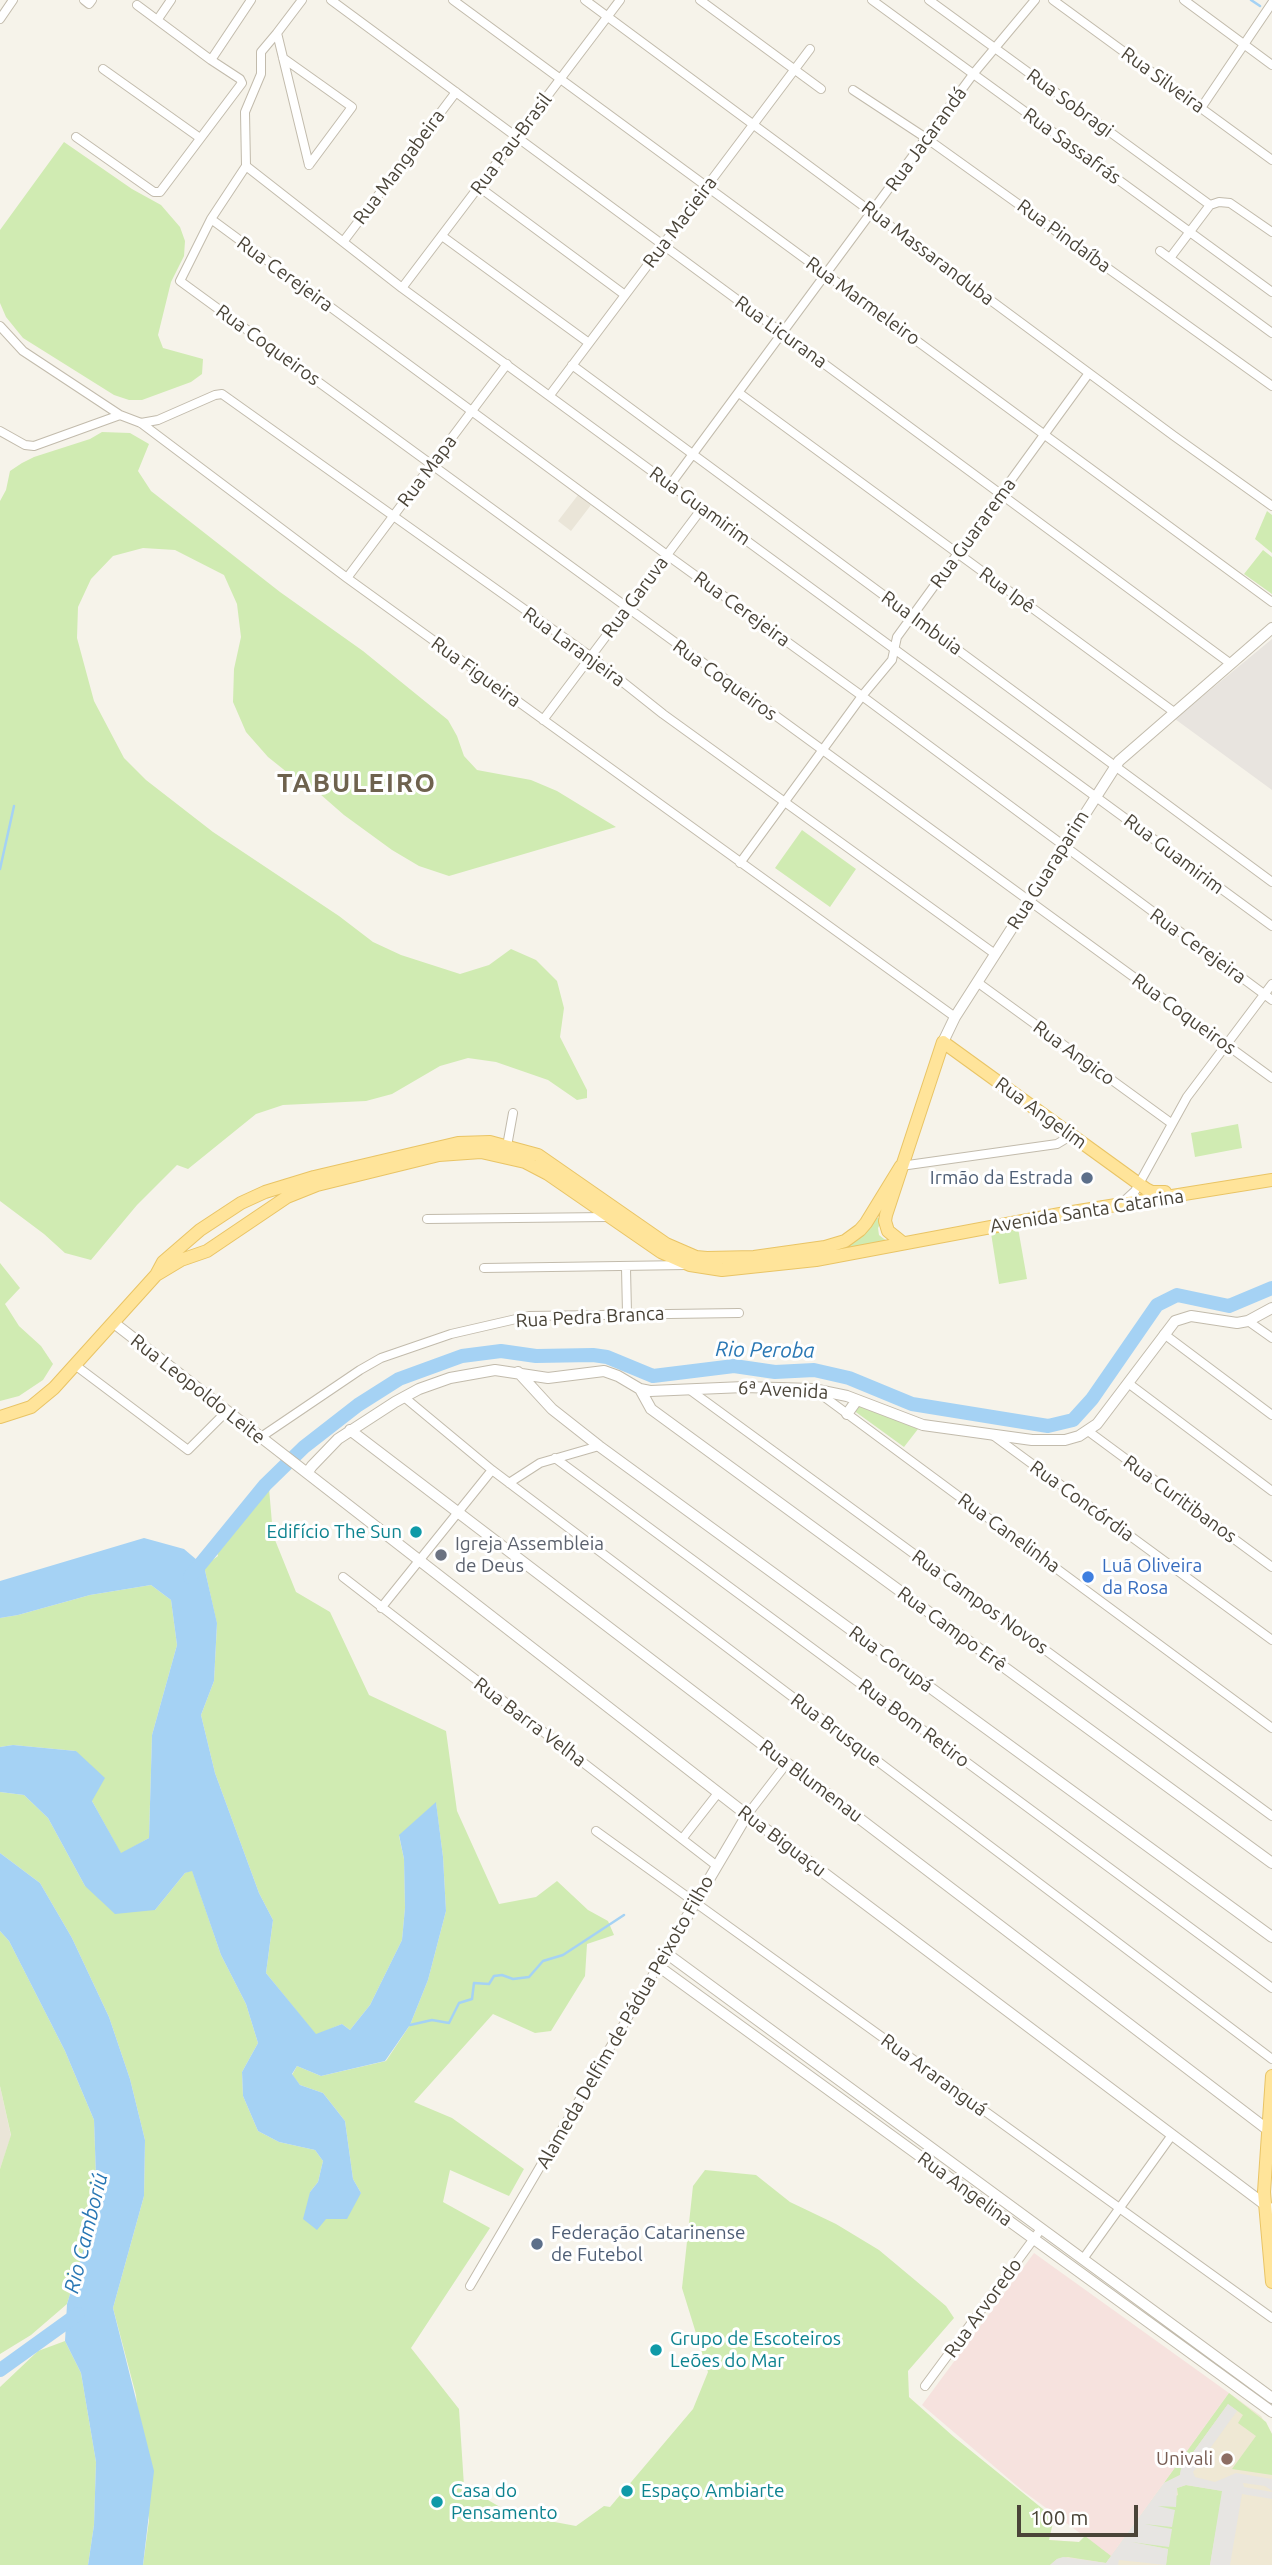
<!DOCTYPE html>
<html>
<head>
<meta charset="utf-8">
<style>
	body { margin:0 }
	#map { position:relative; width:1272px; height:2565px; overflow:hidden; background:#f6f3ea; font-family:Ubuntu,sans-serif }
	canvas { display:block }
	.scale { position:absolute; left:1017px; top:2505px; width:121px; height:32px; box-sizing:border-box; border:4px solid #4a4438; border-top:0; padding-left:9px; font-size:21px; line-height:24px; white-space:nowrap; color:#4a4438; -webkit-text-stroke:5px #fff; paint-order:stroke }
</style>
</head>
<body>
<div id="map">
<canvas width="1272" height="2565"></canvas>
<div class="scale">100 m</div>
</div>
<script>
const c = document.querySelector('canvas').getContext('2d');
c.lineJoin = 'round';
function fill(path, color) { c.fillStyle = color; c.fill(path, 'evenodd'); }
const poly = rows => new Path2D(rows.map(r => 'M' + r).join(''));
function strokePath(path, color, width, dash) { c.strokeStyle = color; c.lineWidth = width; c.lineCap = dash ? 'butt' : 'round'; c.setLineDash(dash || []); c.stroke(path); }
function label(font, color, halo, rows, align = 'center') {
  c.font = font + ' Ubuntu,sans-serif'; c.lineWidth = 6; c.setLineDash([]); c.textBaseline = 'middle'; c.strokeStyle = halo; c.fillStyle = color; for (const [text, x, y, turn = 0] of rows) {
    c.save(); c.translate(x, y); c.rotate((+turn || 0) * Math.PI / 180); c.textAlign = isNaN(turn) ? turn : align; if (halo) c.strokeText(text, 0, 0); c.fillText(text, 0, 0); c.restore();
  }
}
fill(poly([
	[578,495,591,505,571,531,558,521],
	[0,2086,11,2136,0,2169]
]), '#eae5d8');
fill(poly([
	[1272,639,1272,790,1175,719]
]), '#e8e4df');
fill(poly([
	[1229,2393,1261,2416,1272,2434,1272,2565,1026,2565,1049,2540,1079,2542,1085,2536,1111,2555]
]), '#efe8d4');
fill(poly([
	[1034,2253,1229,2393,1111,2556,1023,2491,922,2405]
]), '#f6e2de');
fill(poly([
	[64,142,132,189,161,205,180,227,185,241,184,256,171,282,158,335,163,348,203,359,202,374,191,382,142,400,129,400,114,395,23,338,6,317,0,303,0,230],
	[102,432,130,433,149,444,138,471,151,491,280,592,363,651,448,720,457,736,464,756,477,770,531,780,557,791,616,827,449,876,419,866,392,850,344,815,320,794,293,777,268,757,246,732,233,702,234,669,241,637,237,604,224,575,175,550,143,548,113,556,91,579,78,607,77,638,94,701,124,758,146,780,213,832,339,916,373,942,401,955,460,974,489,965,511,949,536,960,557,981,564,1008,560,1037,587,1090,587,1098,577,1100,548,1080,496,1062,468,1058,440,1066,392,1094,366,1101,283,1105,256,1114,188,1169,177,1165,137,1205,91,1260,65,1253,44,1234,0,1201,0,501,6,490,10,471,22,463,34,457,90,439],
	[1267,511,1272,515,1272,553,1255,539],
	[1263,550,1272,557,1272,594,1244,574],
	[802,830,856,869,830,907,775,868],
	[1238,1124,1242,1148,1195,1157,1191,1133],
	[876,1217,882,1220,878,1228,879,1235,888,1242,838,1250,859,1239],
	[1018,1228,1027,1279,999,1284,991,1233],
	[0,1263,20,1288,5,1304,19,1326,41,1346,53,1364,43,1380,19,1396,0,1401],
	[857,1403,918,1429,904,1447,853,1410],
	[269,1488,273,1535,296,1592,330,1612,369,1695,446,1731,457,1811,499,1904,536,1897,557,1881,588,1910,608,1921,614,1935,587,1944,585,1976,551,2031,535,2033,493,2014,414,2102,452,2118,524,2169,509,2196,450,2170,443,2202,490,2228,411,2348,459,2409,464,2486,512,2514,576,2526,604,2506,610,2507,693,2409,708,2372,682,2288,693,2186,705,2170,756,2175,790,2202,836,2224,879,2250,946,2306,954,2318,908,2371,909,2397,954,2437,1054,2518,1049,2540,1079,2542,1085,2536,1111,2556,1106,2563,1068,2557,1057,2559,1050,2565,143,2565,149,2520,136,2395,113,2308,144,2196,145,2140,130,2079,109,2017,72,1938,40,1883,0,1853,0,1792,24,1795,48,1818,85,1886,155,1910,185,1873,192,1870,221,1955,246,2004,258,2043,242,2072,243,2096,258,2131,279,2142,315,2150,323,2161,318,2182,310,2192,326,2219,361,2193,353,2179,345,2121,323,2093,300,2085,292,2075,297,2066,321,2076,386,2061,410,2025,428,1980,446,1911,443,1857,436,1803,399,1836,404,1859,405,1908,402,1940,370,2005,350,2030,342,2024,316,2035,266,1973,273,1920,259,1893,215,1773,201,1715,214,1681,217,1624,204,1566,218,1556,215,1545],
	[151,1585,171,1600,177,1645,152,1735,149,1838,121,1854,92,1801,76,1751,13,1745,0,1747,0,1618,18,1615,90,1595],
	[0,1931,9,1941,65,2051,94,2120,96,2177,88,2235,67,2304,31,2335,0,2354,0,2169,11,2135,0,2086],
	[65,2341,81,2373,96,2462,94,2525,88,2565,0,2565,0,2387,38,2351],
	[1229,2393,1266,2422,1272,2434,1272,2475,1232,2469,1256,2436,1238,2423,1243,2415,1228,2404,1181,2469,1180,2475,1164,2483],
	[1186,2485,1223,2491,1210,2565,1166,2565,1168,2549,1131,2542,1146,2526,1145,2523,1158,2505,1178,2495,1177,2488]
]), '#d0ebb2');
fill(poly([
	[1228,2404,1237,2411,1193,2472,1195,2477,1215,2482,1236,2473,1272,2479,1272,2491,1265,2486,1243,2483,1244,2487,1272,2492,1272,2499,1242,2494,1230,2565,1210,2565,1222,2491,1186,2485,1177,2488,1176,2507,1158,2506,1175,2510,1172,2527,1144,2524,1172,2529,1169,2547,1131,2542,1168,2549,1166,2565,1119,2560,1118,2565,1050,2565,1057,2559,1063,2557,1106,2563,1164,2483,1180,2475,1181,2469]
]), '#e7e5e2');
fill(poly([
	[144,1538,184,1549,204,1566,217,1623,214,1681,201,1715,215,1773,259,1893,273,1920,266,1973,316,2034,342,2024,350,2030,370,2005,402,1940,405,1908,404,1859,399,1835,436,1802,443,1857,446,1911,428,1980,410,2025,385,2061,321,2076,297,2066,292,2074,300,2085,323,2093,345,2121,353,2179,361,2193,347,2219,326,2219,317,2230,303,2219,310,2192,318,2182,323,2161,315,2150,279,2142,258,2131,243,2096,242,2072,258,2043,246,2004,221,1955,192,1871,185,1873,155,1910,115,1914,85,1886,48,1818,24,1795,0,1792,0,1747,13,1745,76,1751,105,1778,92,1801,121,1853,149,1838,152,1735,177,1645,171,1600,151,1585,90,1595,18,1615,0,1618,0,1581],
	[0,1853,40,1883,72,1938,109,2017,130,2079,145,2140,144,2196,113,2308,154,2471,143,2565,88,2565,94,2525,96,2462,81,2373,65,2341,67,2304,88,2235,96,2177,94,2120,65,2051,9,1941,0,1931]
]), '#a5d2f4');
strokePath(poly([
	[1251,0,1260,6],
	[0,869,14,806],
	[410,2025,432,2020,449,2023,459,2003,472,1999,474,1983,489,1984,494,1976,502,1975,513,1979,529,1977,543,1961,563,1955,624,1915]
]), '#a5d2f4', 2.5);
strokePath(poly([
	[190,1577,265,1485,304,1447,358,1405,399,1379,462,1356,501,1351,536,1356,593,1355,607,1357,653,1376,734,1366,775,1372,814,1370,849,1378,912,1404,1048,1426,1073,1420,1092,1399,1157,1305,1177,1295,1229,1306,1272,1288],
	[0,2370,78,2314]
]), '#a5d2f4', 14);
const minor = poly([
	[84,0,89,4,92,0],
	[302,0,277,33,309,165],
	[331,0,1231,664],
	[453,0,1272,602],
	[585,0,1174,436,1272,506],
	[700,0,821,89],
	[872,0,1272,292],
	[929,0,1210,205],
	[1053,0,1272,160],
	[1184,0,1272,65],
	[0,19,13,0],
	[158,19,171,0],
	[277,33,261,52,261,74,245,112,246,166,402,288,1272,926],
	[283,58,352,107,309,165],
	[211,60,251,0],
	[103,69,200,138],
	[853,90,926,138,1272,386],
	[1201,108,1272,3],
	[76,137,154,192,160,192,242,83,240,79,211,60,137,5],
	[246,166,211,219,180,281,1272,1078],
	[479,187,625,295],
	[1210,205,1219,202,1230,203,1272,232],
	[211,219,667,555,862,696,1272,1000],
	[442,236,589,343],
	[343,242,456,92],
	[1160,251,1272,333],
	[1170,258,1210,205],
	[402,288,620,0],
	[0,326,23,351,120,415,141,423,347,578,955,1017],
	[572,365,1272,882],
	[739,393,1174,712],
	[550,395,810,49],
	[141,423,158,420,215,395,222,394,590,656,663,714,995,954],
	[0,431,25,445,34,446,120,415],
	[670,485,974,73,1035,0],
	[347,578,507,364],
	[543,720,703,507],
	[740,863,862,696,892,660,897,637,1089,373],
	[977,982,1171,1123],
	[507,1146,513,1113],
	[901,1166,1057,1144,1072,1135],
	[1122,1203,1135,1191,1187,1097,1272,984],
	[427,1219,607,1217],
	[484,1268,687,1265],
	[626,1268,627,1313],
	[1248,1321,1272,1338],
	[1164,1334,1272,1415],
	[75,1365,188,1450,227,1411],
	[1128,1383,1272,1491],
	[690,1390,1272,1816],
	[815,1390,1272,1728],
	[404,1397,492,1470,1272,2059],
	[1088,1431,1272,1567],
	[994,1436,1272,1640],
	[261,1437,360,1370,381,1358,451,1334,529,1316,739,1313],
	[555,1458,1272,1988],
	[509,1483,540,1463,599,1446],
	[343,1577,717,1866],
	[381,1608,492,1470],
	[747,1815,787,1763],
	[596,1831,1272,2318],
	[682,1839,718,1793],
	[1083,2259,1172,2135],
	[470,2286,658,1966],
	[925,2386,1041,2229]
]);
const tertiary = poly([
	[943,1042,955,1017,1119,761,1272,628],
	[114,1323,747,1815,1272,2210],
	[518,1372,552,1409,599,1446,1272,1937],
	[640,1389,651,1409,1272,1863],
	[847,1414,857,1400],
	[350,1430,1272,2133],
	[307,1473,312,1466,338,1439,395,1402,419,1389,450,1378,495,1370,548,1378,604,1371,618,1376,640,1389,650,1391,744,1387,813,1389,847,1396,923,1425,1032,1440,1065,1440,1079,1436,1097,1424,1175,1321,1191,1316,1237,1323,1248,1321,1272,1308],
	[747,1815,658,1966,1272,2412],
	[666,1953,1272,2398]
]);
const primary = poly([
	[903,1243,888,1231,885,1221,886,1215,943,1042,1146,1189,1152,1192,1165,1192],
	[156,1275,163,1262,200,1230,241,1203,265,1192,314,1177,458,1143,490,1142,538,1155,666,1244,696,1257,707,1258,754,1257,825,1247,845,1241,860,1230,866,1223,901,1166],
	[0,1417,31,1407,54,1388,156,1275,181,1260,207,1251,287,1197,317,1185,439,1155,481,1152,525,1162,548,1174,661,1252,690,1265,722,1270,816,1260,1060,1214,1272,1180],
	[1272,2076,1264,2192,1272,2282]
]);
strokePath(minor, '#c2bbac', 10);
strokePath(tertiary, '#c2bbac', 12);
strokePath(primary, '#e9c465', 14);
strokePath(minor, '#fff', 8);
strokePath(tertiary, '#fff', 10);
strokePath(primary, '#ffe49a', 12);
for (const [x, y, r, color] of [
	[1087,1178,7,"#5c6f8a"],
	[416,1532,7,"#0f9aa8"],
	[441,1555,7,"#6b7280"],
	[1088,1577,7,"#3f7fe0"],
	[537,2244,7,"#5c6f8a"],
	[656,2350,7,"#0f9aa8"],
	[1227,2459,7,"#8d6e63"],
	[627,2491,7,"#0f9aa8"],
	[437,2502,7,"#0f9aa8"]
]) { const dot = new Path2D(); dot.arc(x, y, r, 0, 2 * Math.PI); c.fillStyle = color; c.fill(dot); strokePath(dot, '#fff', 2.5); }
label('19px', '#4a4438', '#fff', [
	["Rua Silveira",1163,80,36],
	["Rua Sobragi",1070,103,36],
	["Rua Jacarandá",926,139,-54],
	["Rua Pau-Brasil",511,144,-53],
	["Rua Sassafrás",1072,146,36],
	["Rua Mangabeira",399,167,-53],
	["Rua Macieira",680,222,-53],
	["Rua Pindaíba",1064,236,36],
	["Rua Massaranduba",928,253,37],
	["Rua Cerejeira",285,274,36],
	["Rua Marmeleiro",863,301,36],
	["Rua Licurana",781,332,36],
	["Rua Coqueiros",268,345,36],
	["Rua Mapa",427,471,-53],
	["Rua Guamirim",700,506,36],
	["Rua Guararema",973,533,-54],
	["Rua Ipê",1007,590,36],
	["Rua Garuva",635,597,-53],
	["Rua Cerejeira",742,609,36],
	["Rua Imbuia",922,623,36],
	["Rua Laranjeira",574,647,36],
	["Rua Figueira",476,672,36],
	["Rua Coqueiros",725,680,36],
	["Rua Guamirim",1174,854,37],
	["Rua Guaraparim",1048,870,-58],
	["Rua Cerejeira",1198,946,36],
	["Rua Coqueiros",1184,1014,36],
	["Rua Angico",1074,1053,36],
	["Rua Angelim",1041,1113,36],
	["Avenida Santa Catarina",1087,1211,-9],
	["Rua Pedra Branca",590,1317,-3],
	["Rua Leopoldo Leite",198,1389,38],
	["6ª Avenida",783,1390,3],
	["Rua Curitibanos",1180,1499,36],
	["Rua Concórdia",1082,1501,36],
	["Rua Canelinha",1009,1533,36],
	["Rua Campos Novos",980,1602,36],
	["Rua Campo Erê",952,1629,36],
	["Rua Corupá",891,1659,36],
	["Rua Barra Velha",530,1722,37],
	["Rua Bom Retiro",914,1723,37],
	["Rua Brusque",836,1730,37],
	["Rua Blumenau",811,1781,37],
	["Rua Biguaçu",782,1841,37],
	["Alameda Delfim de Pádua Peixoto Filho",625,2022,-60],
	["Rua Araranguá",934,2075,36],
	["Rua Angelina",965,2189,36],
	["Rua Arvoredo",983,2308,-54]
]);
label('19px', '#4e5e75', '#fff', [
	["Irmão da Estrada",1073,1178],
	["Federação Catarinense",551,2233,"left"],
	["de Futebol",551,2255,"left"]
], 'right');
label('19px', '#0d838f', '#fff', [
	["Edifício The Sun",402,1532,"right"],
	["Grupo de Escoteiros",670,2339],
	["Leões do Mar",670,2361],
	["Casa do",451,2491],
	["Pensamento",451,2513],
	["Espaço Ambiarte",641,2491]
], 'left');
label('19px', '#5b616d', '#fff', [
	["Igreja Assembleia",455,1544],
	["de Deus",455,1566]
], 'left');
label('19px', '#366cbe', '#fff', [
	["Luã Oliveira",1102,1566],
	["da Rosa",1102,1588]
], 'left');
label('19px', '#785e54', '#fff', [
	["Univali",1213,2459]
], 'right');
label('italic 21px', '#2977b4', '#fff', [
	["Rio Peroba",765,1350,1],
	["Rio Camboriú",86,2233,-76]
]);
c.letterSpacing = '2px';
label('bold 26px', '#6e624e', '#fff', [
	["TABULEIRO",357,783]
]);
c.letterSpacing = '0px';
</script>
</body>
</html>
